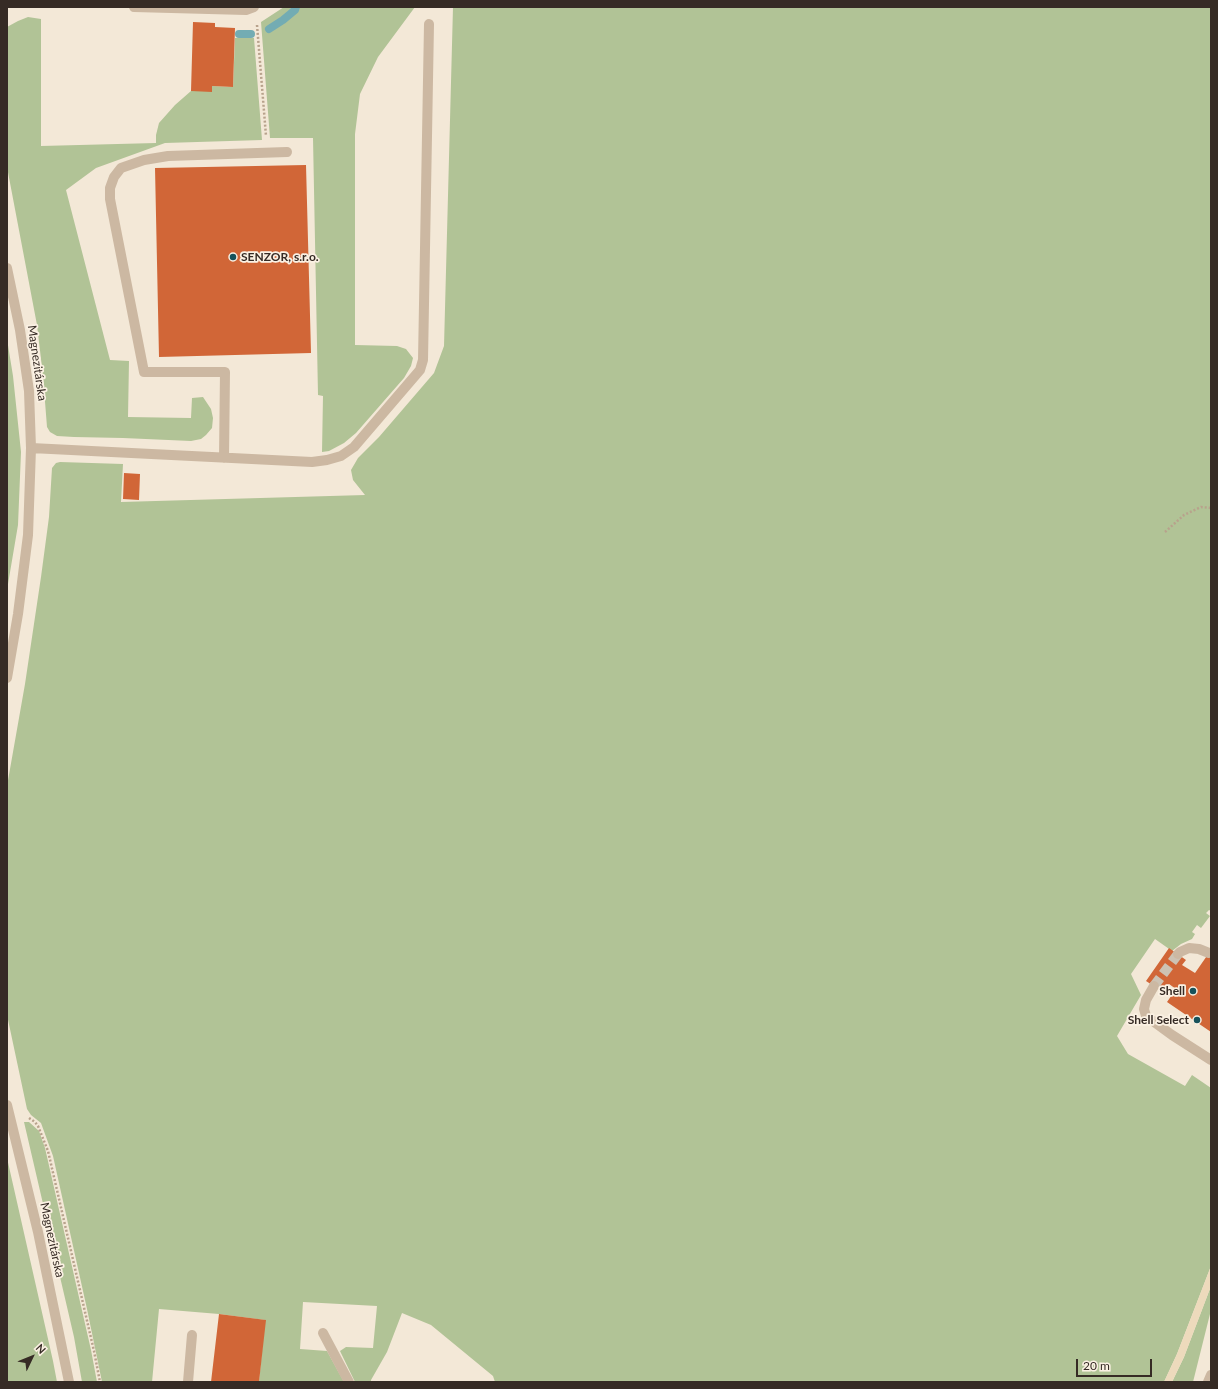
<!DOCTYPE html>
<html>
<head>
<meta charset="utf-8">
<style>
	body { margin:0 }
	#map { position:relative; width:1218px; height:1389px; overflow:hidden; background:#f3e8d7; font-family:Lato,sans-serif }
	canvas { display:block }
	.frame { position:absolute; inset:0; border:8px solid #362b25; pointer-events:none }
	.north { position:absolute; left:12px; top:1337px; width:40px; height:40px; -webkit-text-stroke:3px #fbf1e3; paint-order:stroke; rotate:47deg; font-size:11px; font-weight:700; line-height:16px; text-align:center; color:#362b25 }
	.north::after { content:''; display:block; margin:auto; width:14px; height:18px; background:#362b25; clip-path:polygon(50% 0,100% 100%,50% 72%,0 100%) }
	.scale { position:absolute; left:1076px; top:1359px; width:76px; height:18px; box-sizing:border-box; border:2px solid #362b25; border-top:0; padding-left:5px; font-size:12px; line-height:14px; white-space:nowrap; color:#362b25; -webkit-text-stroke:3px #fbf1e3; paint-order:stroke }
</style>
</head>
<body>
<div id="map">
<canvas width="1218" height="1389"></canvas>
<div class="frame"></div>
<div class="north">N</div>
<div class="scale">20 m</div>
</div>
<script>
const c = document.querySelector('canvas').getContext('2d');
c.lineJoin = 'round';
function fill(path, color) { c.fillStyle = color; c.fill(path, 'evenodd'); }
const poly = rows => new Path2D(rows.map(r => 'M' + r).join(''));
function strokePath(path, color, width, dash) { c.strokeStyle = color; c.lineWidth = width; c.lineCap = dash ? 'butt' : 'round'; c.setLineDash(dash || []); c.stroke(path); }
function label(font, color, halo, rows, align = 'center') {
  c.font = font + ' Lato,sans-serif'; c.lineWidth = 3.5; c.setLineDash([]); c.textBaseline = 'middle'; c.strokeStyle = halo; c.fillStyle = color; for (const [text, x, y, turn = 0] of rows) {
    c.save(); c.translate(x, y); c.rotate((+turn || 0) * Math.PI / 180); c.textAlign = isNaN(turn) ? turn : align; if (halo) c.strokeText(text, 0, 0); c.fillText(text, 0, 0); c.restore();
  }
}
fill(poly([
	[284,7,415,7,378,57,360,94,355,134,355,345,397,346,406,349,413,358,411,366,404,378,356,433,344,443,329,451,322,452,323,396,318,395,313,138,270,138,261,22],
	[453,7,1211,7,1211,911,1209,910,1206,913,1210,916,1201,928,1197,925,1192,932,1195,934,1192,939,1181,944,1172,951,1155,939,1131,974,1141,995,1117,1036,1128,1054,1185,1086,1192,1075,1211,1088,1211,1266,1177,1354,1164,1382,495,1382,493,1376,431,1325,402,1313,387,1352,371,1380,371,1382,355,1382,340,1351,346,1347,373,1348,377,1306,303,1302,300,1349,327,1351,344,1382,259,1382,265,1320,219,1314,159,1309,152,1382,102,1382,87,1309,53,1156,41,1123,31,1115,27,1109,7,1015,7,786,25,684,41,577,49,517,52,468,56,463,60,462,123,464,121,502,365,495,353,480,351,470,358,458,379,437,434,373,444,346],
	[28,17,41,19,41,146,156,143,156,135,159,123,175,105,191,91,212,91,212,86,233,87,235,38,254,38,262,140,165,143,96,168,66,190,110,360,129,361,128,417,191,418,192,398,203,397,211,409,213,418,212,428,206,435,201,439,191,441,123,438,74,437,57,436,50,432,47,427,43,376,37,325,7,167,7,27,18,21],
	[7,339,13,376,21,452,18,525,7,590],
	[24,1122,29,1122,39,1131,45,1148,91,1350,97,1382,82,1382,74,1337],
	[7,1158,53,1361,57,1382,7,1382],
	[1211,1286,1211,1310,1193,1382,1172,1382,1184,1357]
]), '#b1c396');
fill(poly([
	[1211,1266,1211,1286,1184,1357,1172,1382,1164,1382,1177,1354]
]), '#eddabc');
strokePath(poly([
	[269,29,283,20,295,10,296,7],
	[239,34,251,34]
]), '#73acb3', 8);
fill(poly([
	[193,22,215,23,215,27,235,28,233,87,212,86,212,92,191,91],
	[306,165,311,353,159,357,155,168],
	[124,473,140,474,139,500,123,499],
	[1169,948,1186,960,1182,965,1195,973,1211,950,1211,1032,1167,1002,1176,989,1169,984,1163,992,1146,981],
	[219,1314,266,1320,259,1382,211,1382]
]), '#d16637');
strokePath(poly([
	[1154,986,1178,954]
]), '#cdc2b3', 10, [10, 5]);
strokePath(poly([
	[257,25,266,136],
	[1165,532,1184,515,1201,507,1211,508],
	[29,1118,35,1122,38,1126,48,1151,94,1351,100,1382]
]), '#b8a28c', 2.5, [2, 2]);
strokePath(poly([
	[134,7,246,10,254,7],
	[7,268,20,330,29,391,31,448,28,535,18,614,7,678],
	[31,448,312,462,327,460,341,456,354,447,420,370,423,360,429,24],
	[224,458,225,372,144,372,110,199,110,188,114,177,121,168,144,160,168,156,287,152],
	[1178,954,1180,952,1189,948,1199,949,1209,953],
	[1154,986,1146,1000,1144,1009,1146,1016,1172,1035,1211,1060],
	[7,1105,38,1232,69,1382],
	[323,1333,349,1382],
	[188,1382,192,1335],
	[1208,1382,1211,1375]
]), '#ccb8a2', 10);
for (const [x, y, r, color] of [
	[233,257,4,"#17525b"],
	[1193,991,4,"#17525b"],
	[1197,1020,4,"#17525b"]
]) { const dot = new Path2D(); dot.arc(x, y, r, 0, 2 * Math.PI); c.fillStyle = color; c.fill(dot); strokePath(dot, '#fbf1e3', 1.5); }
label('bold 12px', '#362b25', '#fbf1e3', [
	["SENZOR, s.r.o.",241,257,"left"],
	["Shell",1185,991],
	["Shell Select",1189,1020]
], 'right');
label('12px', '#362b25', '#fbf1e3', [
	["Magnezitárska",37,363,82],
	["Magnezitárska",52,1240,78]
]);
</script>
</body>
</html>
